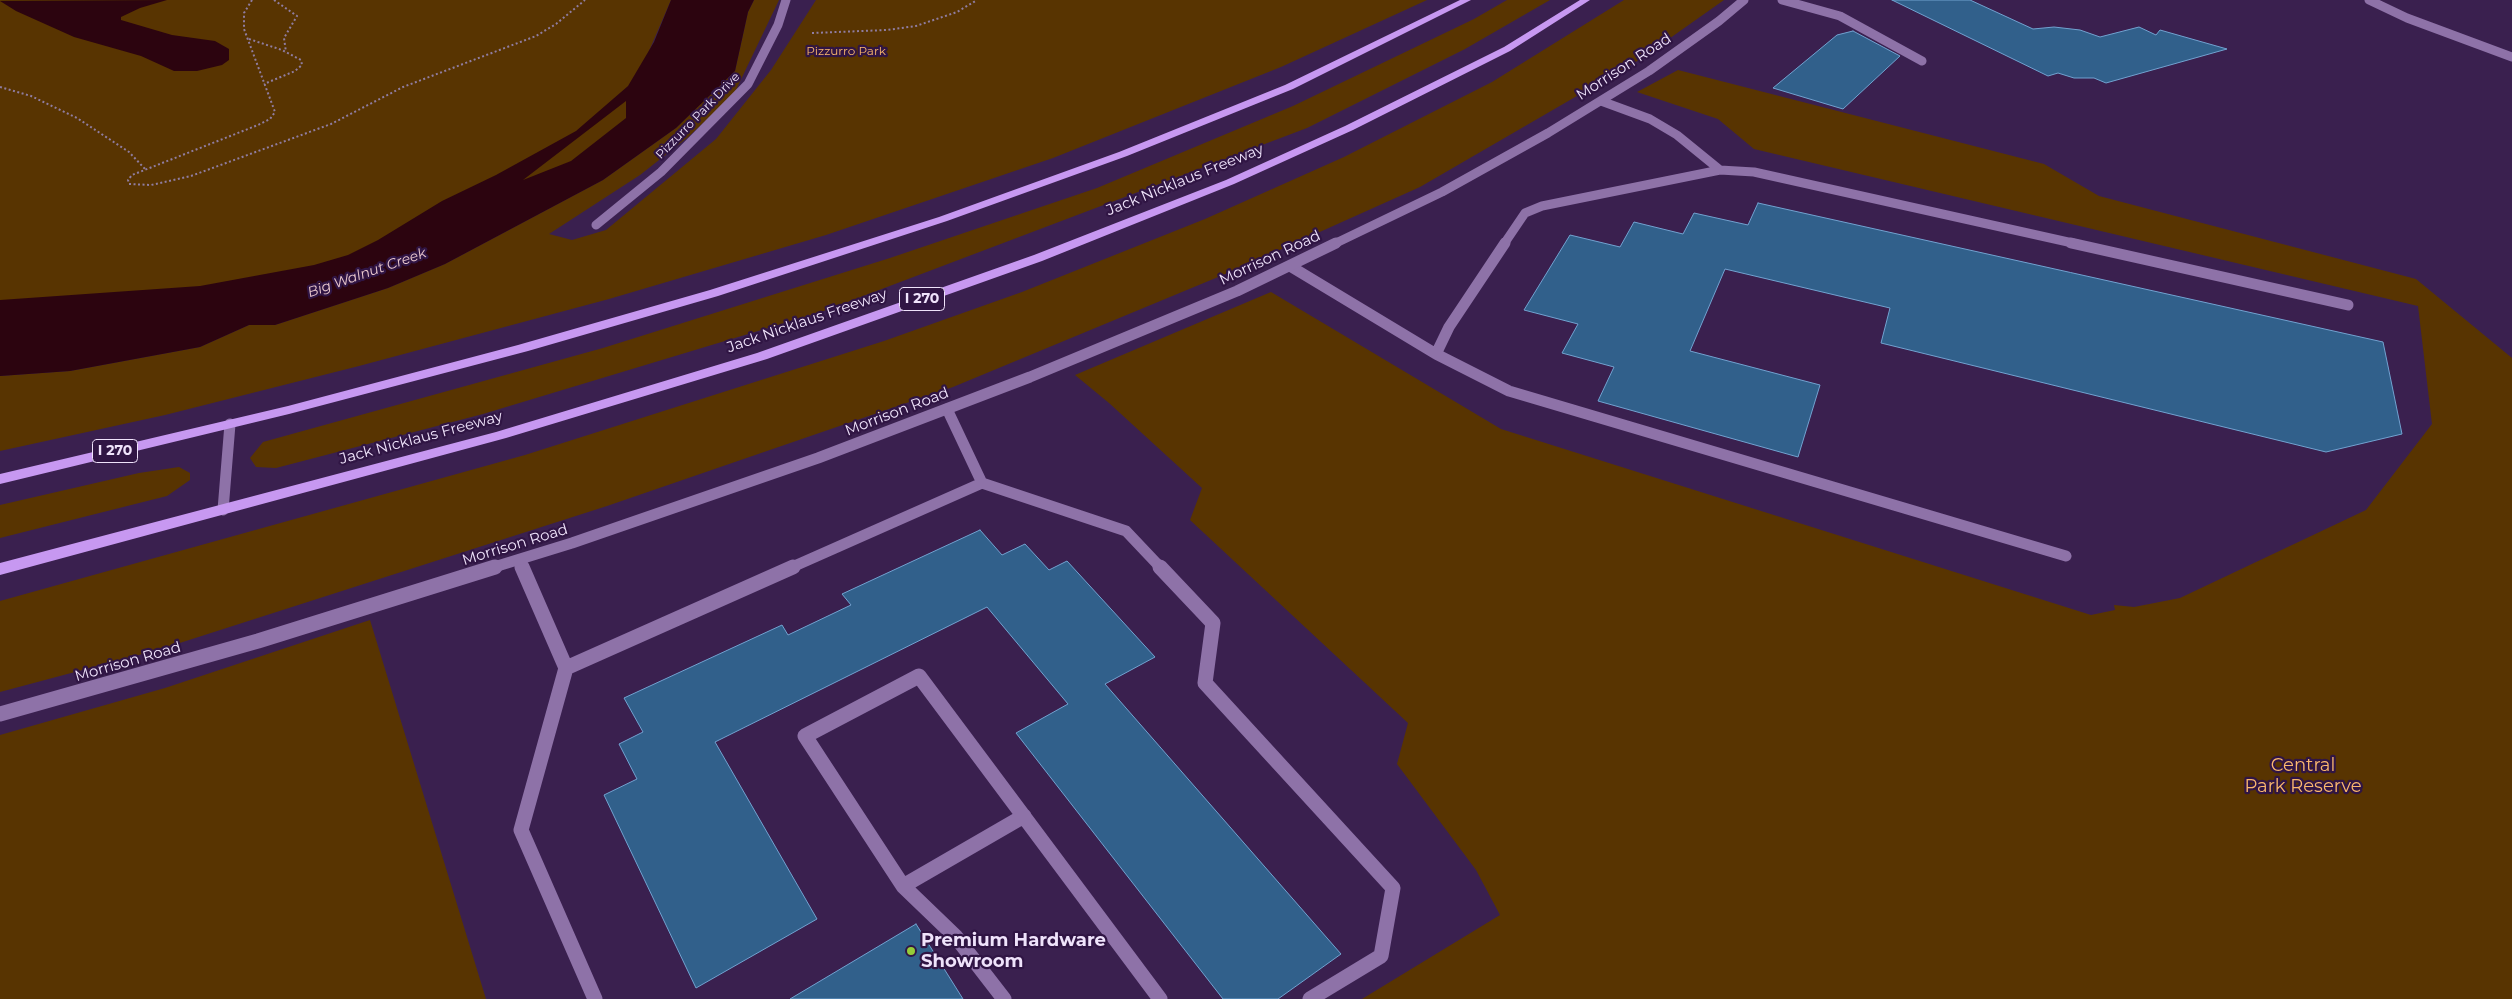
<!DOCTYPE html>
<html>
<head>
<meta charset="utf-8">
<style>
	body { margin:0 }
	canvas { display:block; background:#3a204f }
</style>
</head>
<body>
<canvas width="2512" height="999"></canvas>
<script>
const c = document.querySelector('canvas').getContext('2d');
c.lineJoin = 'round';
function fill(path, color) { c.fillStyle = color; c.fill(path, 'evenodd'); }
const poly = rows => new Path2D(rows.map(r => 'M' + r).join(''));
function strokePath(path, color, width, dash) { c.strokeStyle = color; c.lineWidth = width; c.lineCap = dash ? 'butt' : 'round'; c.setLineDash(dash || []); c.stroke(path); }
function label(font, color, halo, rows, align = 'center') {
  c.font = font + ' Montserrat,sans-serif'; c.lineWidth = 4.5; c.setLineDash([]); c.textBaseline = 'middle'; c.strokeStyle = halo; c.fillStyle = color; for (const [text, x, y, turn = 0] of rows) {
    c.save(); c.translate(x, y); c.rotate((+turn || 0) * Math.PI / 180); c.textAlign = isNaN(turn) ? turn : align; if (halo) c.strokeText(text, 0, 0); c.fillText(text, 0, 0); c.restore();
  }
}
fill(poly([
	[0,0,671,0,649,51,634,117,576,166,326,266,0,325],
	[754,0,779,0,734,94,687,138,640,175,549,234,572,240,606,230,716,139,771,70,816,0,1427,0,1281,67,1053,158,826,235,609,299,359,366,165,415,0,451,0,376,70,371,200,347,249,325,275,325,388,288,445,264,603,180,676,128,735,71,748,12],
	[1507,0,1550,0,1465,49,1307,128,821,312,483,414,276,468,256,467,250,458,263,442,603,348,890,258,1097,188,1293,106,1474,19],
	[1624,0,1724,0,1639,60,1420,187,1235,270,953,387,607,506,161,649,0,692,0,601,525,455,884,341,1022,292,1205,219,1344,157,1492,82],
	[1678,70,2044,164,2099,196,2416,279,2512,358,2512,999,1362,999,1500,915,1476,870,1397,764,1408,723,1190,520,1202,488,1109,403,1075,375,1271,292,1501,429,2091,615,2115,610,2114,605,2134,607,2180,598,2366,510,2432,424,2418,306,1754,149,1718,119,1637,92],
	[179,467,190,473,190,480,167,496,0,538,0,505,139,473],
	[370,620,486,999,0,999,0,735,165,688]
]), '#583401');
fill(poly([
	[167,0,140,8,121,17,121,20,172,35,215,41,229,49,229,60,222,65,197,71,174,71,141,56,74,37,16,11,0,1],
	[671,0,754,0,748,12,735,71,676,128,603,180,445,264,388,288,275,325,249,325,200,347,70,371,0,376,0,300,200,286,314,265,348,255,378,240,442,201,496,175,576,131,628,86,654,42],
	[626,101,626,118,571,161,523,180]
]), '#2c040f');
const building = poly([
	[1892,0,1970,0,2033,29,2054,27,2080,30,2100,37,2139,27,2156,35,2160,30,2227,49,2106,83,2094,78,2074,78,2058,73,2048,76,1892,0],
	[1853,31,1900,56,1843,109,1773,88,1837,35,1853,31],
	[1758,203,2383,342,2402,434,2326,452,1881,343,1890,308,1725,269,1690,351,1820,385,1798,457,1598,401,1614,367,1562,353,1578,324,1524,310,1570,235,1620,247,1634,222,1683,234,1694,213,1748,225,1758,203],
	[980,530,1002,555,1025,544,1049,570,1067,561,1155,657,1105,684,1341,954,1278,999,1223,999,1016,733,1068,704,987,607,715,742,817,919,696,988,604,795,637,779,619,744,643,732,624,698,782,625,788,635,851,605,842,594,980,530],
	[916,924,963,999,790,999,916,924]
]);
fill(building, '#31608b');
strokePath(building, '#71a2d0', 1);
strokePath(poly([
	[252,0,244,13,244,29,275,112,270,119,258,125,132,175,128,180,129,184,151,185,191,176,331,124,403,87,536,36,556,24,585,0],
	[274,0,297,16,284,38,286,52],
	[812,33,887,30,916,26,957,12,977,0],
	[249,39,282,50,301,60,302,65,295,71,264,84],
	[0,87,31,96,77,118,129,152,146,170]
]), '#907da1', 2, [2, 2.5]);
strokePath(poly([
	[1782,0,1840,16,1922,61],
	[1601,101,1650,119,1677,135,1720,170,1754,172,2077,244],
	[596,225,661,172,748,84,778,25,786,0],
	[1504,244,1525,213,1542,206,1720,170]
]), '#8e72a8', 9);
strokePath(poly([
	[2071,243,2348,305],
	[1290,266,1436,354,1449,327,1505,243],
	[1436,354,1509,391,2066,556],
	[982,483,1126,531,1161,568],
	[223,510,230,424],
	[519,560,523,568],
	[790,568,982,483,947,409]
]), '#8e72a8', 11);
strokePath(poly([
	[522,567,566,668,793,567],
	[1160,567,1213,623,1205,683,1393,888,1381,956,1310,999],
	[566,668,521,830,595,999],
	[903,886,1024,816],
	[1004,999,956,937,903,886,805,736,919,676,1160,999]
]), '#8e72a8', 15);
strokePath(poly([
	[2369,0,2407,18,2512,57]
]), '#8e72a8', 9);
strokePath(poly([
	[1334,244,1442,192,1548,133,1649,71,1719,21,1744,0]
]), '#8e72a8', 9);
strokePath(poly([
	[491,568,572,543,818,458,1030,377,1237,291,1336,243]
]), '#8e72a8', 11);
strokePath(poly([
	[0,714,258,641,495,567]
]), '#8e72a8', 15);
fill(poly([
	[1460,0,1471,0,1293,89,1127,156,947,221,718,296,528,351,289,414,0,484,0,474,288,406,518,345,710,290,939,217,1119,152,1285,85,1460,0],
	[1580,0,1590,0,1510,51,1353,130,1234,184,1042,261,767,359,506,438,0,575,0,563,496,432,757,353,1034,255,1226,180,1345,126,1504,47,1580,0]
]), '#c798f1');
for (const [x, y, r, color] of [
	[911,951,5,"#96cc39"]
]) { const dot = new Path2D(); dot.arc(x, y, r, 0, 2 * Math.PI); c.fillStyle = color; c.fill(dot); strokePath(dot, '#301544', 2); }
label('12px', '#fbb86e', '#301544', [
	["Pizzurro Park",846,51]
]);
label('12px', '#efe3fb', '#301544', [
	["Pizzurro Park Drive",698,116,-46]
]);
label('italic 14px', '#ebc9ce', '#301544', [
	["Big Walnut Creek",367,273,-19]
]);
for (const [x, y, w] of [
	[922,299,45],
	[115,451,45]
]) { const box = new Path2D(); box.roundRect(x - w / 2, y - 11.5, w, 23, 4); c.fillStyle = '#301544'; c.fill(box); strokePath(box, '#efe3fb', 1); }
label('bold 14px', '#efe3fb', null, [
	["I 270",922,299],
	["I 270",115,451]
]);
label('15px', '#efe3fb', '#301544', [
	["Morrison Road",1624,67,-33],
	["Jack Nicklaus Freeway",1185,180,-22],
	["Morrison Road",1270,258,-25],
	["Jack Nicklaus Freeway",807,321,-19],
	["Morrison Road",897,412,-21],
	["Jack Nicklaus Freeway",421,438,-15],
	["Morrison Road",515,545,-17],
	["Morrison Road",128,662,-16]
]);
label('18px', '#fbb86e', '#301544', [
	["Central",2303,766],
	["Park Reserve",2303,787]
]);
label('bold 18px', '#efe3fb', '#301544', [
	["Premium Hardware",921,941],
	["Showroom",921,962]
], 'left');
</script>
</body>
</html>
